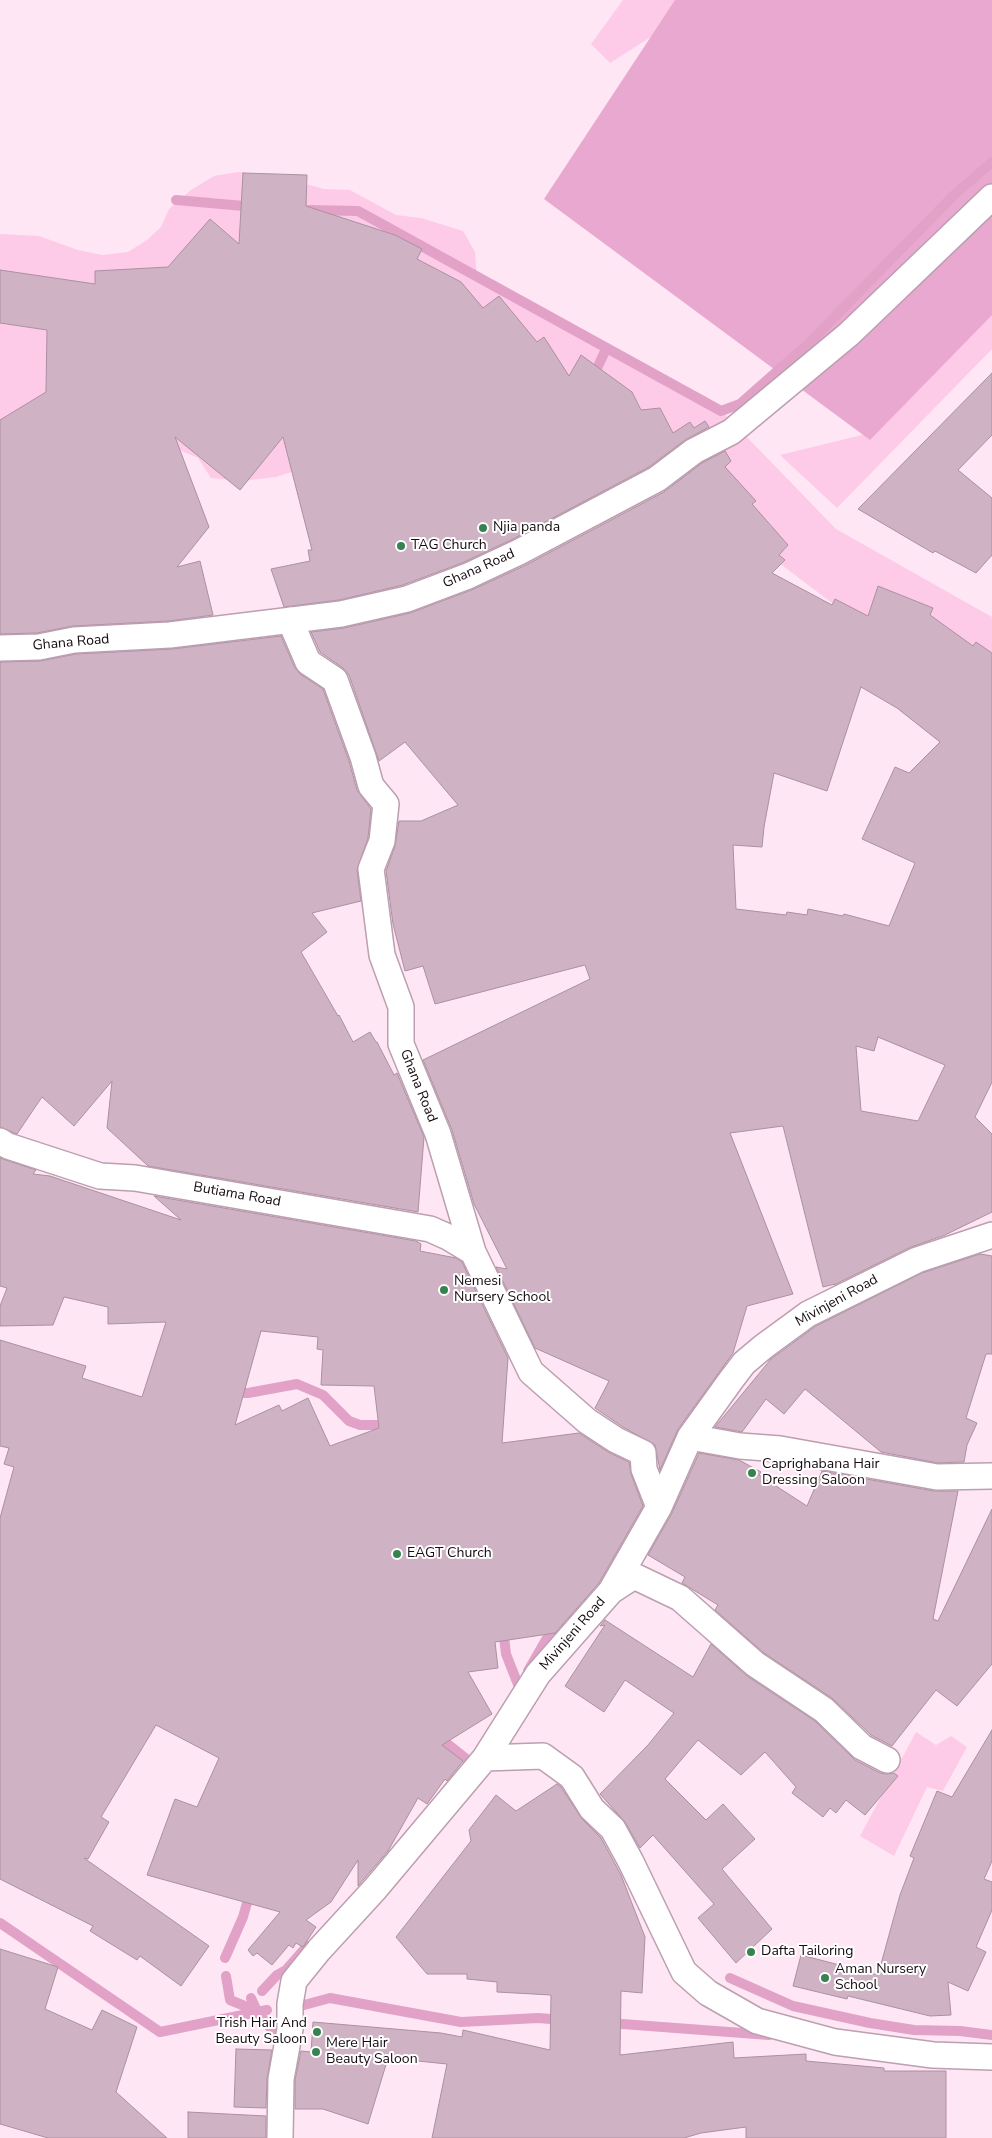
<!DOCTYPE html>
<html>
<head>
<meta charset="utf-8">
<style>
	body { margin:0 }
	canvas { display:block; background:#ffe6f4 }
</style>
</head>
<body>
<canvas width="992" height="2138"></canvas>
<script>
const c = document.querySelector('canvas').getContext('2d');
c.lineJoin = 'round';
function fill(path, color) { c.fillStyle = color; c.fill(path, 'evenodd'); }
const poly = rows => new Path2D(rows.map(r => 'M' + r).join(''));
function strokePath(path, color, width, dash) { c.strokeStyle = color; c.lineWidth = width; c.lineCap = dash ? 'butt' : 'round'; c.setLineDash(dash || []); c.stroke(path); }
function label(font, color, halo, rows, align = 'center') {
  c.font = font + ' "Nunito Sans",sans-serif'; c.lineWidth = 4; c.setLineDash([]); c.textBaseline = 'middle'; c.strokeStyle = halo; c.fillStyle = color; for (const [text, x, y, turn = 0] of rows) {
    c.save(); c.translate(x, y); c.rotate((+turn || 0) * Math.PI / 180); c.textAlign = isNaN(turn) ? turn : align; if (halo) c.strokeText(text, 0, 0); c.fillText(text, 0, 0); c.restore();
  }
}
fill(poly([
	[623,0,709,0,610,63,591,44],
	[238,172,284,178,324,189,350,190,396,215,421,218,463,231,475,252,477,278,710,399,836,529,992,617,992,724,598,426,313,465,276,477,241,481,211,478,198,458,163,443,0,424,0,234,39,236,78,250,102,255,128,252,147,240,161,227,169,209,191,190,214,176],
	[992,312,992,349,837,508,780,455,878,431],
	[916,1732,936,1745,951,1736,967,1747,943,1791,927,1787,894,1856,860,1836]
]), '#fdcbe8');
fill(poly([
	[675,0,992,0,992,315,870,440,544,199]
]), '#e9a8cf');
strokePath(poly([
	[176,200,255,207],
	[309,210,358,211,721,411,740,404,809,343,954,195,992,162],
	[590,377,594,375,606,349],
	[233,1397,239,1393,248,1393,297,1384,323,1395,349,1421,360,1425,377,1425,386,1438],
	[503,1628,506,1654,519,1687],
	[528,1671,554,1626],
	[443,1731,445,1742,470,1762],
	[0,1923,160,2032,267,2010],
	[225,1958,243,1917,251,1889],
	[226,1976,230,2000,257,2011],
	[730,1978,793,2006,870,2023,914,2030,960,2031,992,2035],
	[262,1991,277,1975,286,1970,307,1946],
	[251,1998,257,2011,283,2044],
	[293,2011,293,2008,330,1998,461,2022,538,2018,564,2020],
	[609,2023,769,2035]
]), '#e2a2c8', 10);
const building = poly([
	[243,173,307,175,306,206,395,235,422,249,417,259,461,282,483,308,499,296,537,342,544,337,569,376,581,355,632,392,641,410,660,408,673,433,690,422,694,428,705,421,709,427,685,440,649,467,513,539,462,563,403,585,339,600,284,607,271,569,310,561,308,550,312,550,283,437,240,490,175,437,209,527,177,567,200,561,213,615,169,621,73,626,37,633,0,634,0,420,46,392,47,330,0,323,0,270,95,284,95,271,168,267,210,219,239,244,243,173],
	[992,373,992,435,958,470,992,498,992,555,976,573,935,551,933,553,858,509,992,373],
	[725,451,731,461,725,467,756,501,752,504,788,545,779,555,785,560,772,573,832,605,835,599,868,616,878,586,933,608,930,615,973,646,976,642,992,653,992,1082,975,1117,992,1134,992,1212,945,1235,911,1247,834,1285,835,1284,823,1287,783,1126,730,1133,793,1294,747,1306,733,1353,678,1429,660,1470,655,1445,623,1427,595,1408,609,1381,535,1348,496,1267,507,1269,474,1204,452,1130,423,1060,590,979,585,965,435,1004,423,966,405,971,393,924,386,871,395,846,399,821,421,821,458,805,405,742,379,761,349,675,343,668,320,652,311,632,344,628,410,613,474,589,526,565,664,492,702,463,725,451],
	[861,687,897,708,940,742,909,773,895,767,862,839,915,863,889,926,844,914,843,916,808,909,807,915,787,912,786,915,736,909,733,845,762,847,764,827,774,773,827,791,861,687],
	[878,1037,945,1065,918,1121,861,1111,856,1046,874,1051,878,1037],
	[281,636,295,668,300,674,323,689,349,761,357,790,371,809,368,838,357,870,361,901,312,913,327,932,301,952,338,1016,339,1015,353,1042,370,1032,376,1042,377,1042,394,1075,397,1073,424,1137,418,1212,148,1166,107,1128,112,1081,74,1126,42,1097,17,1134,0,1127,0,662,40,661,76,654,172,649,281,636],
	[0,1158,36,1170,33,1174,50,1176,181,1220,154,1196,416,1241,421,1244,420,1251,456,1258,462,1262,508,1358,502,1443,579,1433,608,1452,629,1462,631,1474,643,1506,599,1583,555,1633,495,1642,498,1668,468,1672,492,1714,442,1745,463,1761,447,1781,445,1779,427,1804,418,1798,388,1851,358,1886,358,1860,331,1902,306,1920,316,1927,303,1947,296,1943,293,1948,289,1945,272,1965,257,1953,253,1956,248,1950,280,1912,147,1875,175,1799,197,1807,219,1758,156,1725,101,1817,109,1822,88,1859,84,1858,209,1946,181,1986,140,1956,137,1960,90,1931,93,1926,0,1879,0,1518,14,1467,4,1464,9,1448,0,1446,0,1340,86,1366,82,1378,142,1397,166,1322,108,1324,108,1307,64,1297,53,1325,0,1326,0,1306,7,1288,0,1286,0,1158],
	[261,1331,318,1337,317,1349,323,1350,321,1385,374,1386,379,1428,330,1446,308,1398,282,1411,279,1405,235,1425,261,1331],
	[980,1254,992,1256,992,1354,986,1354,966,1418,977,1423,967,1445,964,1462,938,1463,881,1452,805,1389,784,1414,766,1399,742,1432,715,1427,771,1359,816,1326,922,1273,980,1254],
	[699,1453,739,1460,761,1472,759,1475,807,1506,822,1471,934,1491,958,1491,933,1619,938,1621,992,1509,992,1664,957,1706,936,1690,892,1746,871,1735,832,1698,764,1653,715,1610,718,1605,682,1583,685,1577,648,1555,672,1513,699,1453],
	[605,1620,693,1677,711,1644,747,1676,815,1721,855,1760,880,1773,887,1774,894,1773,898,1776,865,1815,846,1800,836,1813,830,1808,823,1817,792,1793,796,1787,765,1752,741,1775,698,1740,665,1779,706,1820,723,1804,755,1839,722,1869,772,1929,736,1963,698,1918,714,1904,653,1835,640,1848,625,1822,600,1794,648,1745,674,1713,625,1680,604,1712,565,1686,605,1625,600,1626,605,1620],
	[992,1730,992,1861,984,1879,992,1882,992,1910,976,1947,986,1952,968,1991,948,1982,951,2015,930,2016,848,1996,847,1999,793,1986,801,1955,878,1975,900,1895,914,1858,910,1856,937,1791,952,1797,992,1730],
	[557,1784,561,1787,582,1819,601,1838,621,1875,645,1937,642,1993,621,1991,620,2055,733,2042,734,2058,806,2054,806,2061,884,2068,884,2071,946,2071,946,2138,746,2138,746,2127,701,2133,684,2138,432,2138,447,2064,388,2058,368,2124,323,2109,295,2109,295,2080,301,2051,311,2052,313,2022,441,2033,462,2037,463,2030,550,2050,551,1995,497,1992,497,1982,467,1979,467,1974,427,1974,396,1937,471,1841,469,1830,496,1795,516,1811,557,1784],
	[0,1949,58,1967,45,2009,92,2030,102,2010,137,2027,116,2092,167,2138,48,2138,0,2124,0,1949],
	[236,2049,272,2050,267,2079,266,2108,234,2107,236,2049],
	[188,2112,266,2116,266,2138,188,2138,188,2112]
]);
fill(building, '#cfb2c3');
strokePath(building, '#ac90a0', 1);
const minor = poly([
	[290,620,308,662,335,680,363,757,371,786,386,804,382,841,371,869,382,955,401,1007,401,1044,438,1134,473,1252,531,1372,587,1421,616,1440,643,1453,644,1469,659,1507],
	[0,648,39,647,74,640,170,635,341,614,407,599,468,576,519,552,657,479,694,451,731,432,849,334,992,197],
	[0,1141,8,1146,100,1176,135,1178,430,1229,448,1237,473,1252],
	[690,1437,740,1446,780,1449,937,1477,992,1476],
	[611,1591,634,1576,680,1598,755,1664,824,1710,862,1747,887,1760],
	[485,1758,543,1756,572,1777,592,1809,613,1829,631,1862,684,1972,708,1993,757,2021,835,2042,933,2055,992,2057],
	[280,2138,281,2079,290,2029,290,2004,294,1981,319,1950,375,1889,485,1758,538,1674,611,1591,659,1507,690,1437,731,1380,744,1363,763,1347,808,1314,917,1260,992,1235]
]);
strokePath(minor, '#bc9fb0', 28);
strokePath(minor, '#fff', 25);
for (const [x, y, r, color] of [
	[483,528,5,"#378251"],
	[401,546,5,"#378251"],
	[444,1290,5,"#378251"],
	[752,1473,5,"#378251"],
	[397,1554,5,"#378251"],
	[751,1952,5,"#378251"],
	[825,1978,5,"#378251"],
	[317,2032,5,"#378251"],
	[316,2052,5,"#378251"]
]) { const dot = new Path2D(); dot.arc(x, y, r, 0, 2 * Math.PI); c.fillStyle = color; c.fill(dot); strokePath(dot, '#fff', 2); }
label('14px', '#150b11', '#fff', [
	["Njia panda",493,528],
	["TAG Church",411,546],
	["Nemesi",454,1282],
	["Nursery School",454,1298],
	["Caprighabana Hair",762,1465],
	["Dressing Saloon",762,1481],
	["EAGT Church",407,1554],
	["Dafta Tailoring",761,1952],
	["Aman Nursery",835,1970],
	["School",835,1986],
	["Trish Hair And",307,2024,"right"],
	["Beauty Saloon",307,2040,"right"],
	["Mere Hair",326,2044],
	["Beauty Saloon",326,2060]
], 'left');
label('14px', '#150b11', '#fff', [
	["Ghana Road",479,569,-24],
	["Ghana Road",71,643,-5],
	["Ghana Road",418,1086,68],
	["Butiama Road",237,1195,10],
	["Mivinjeni Road",837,1301,-29],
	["Mivinjeni Road",573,1634,-49]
]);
</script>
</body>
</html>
